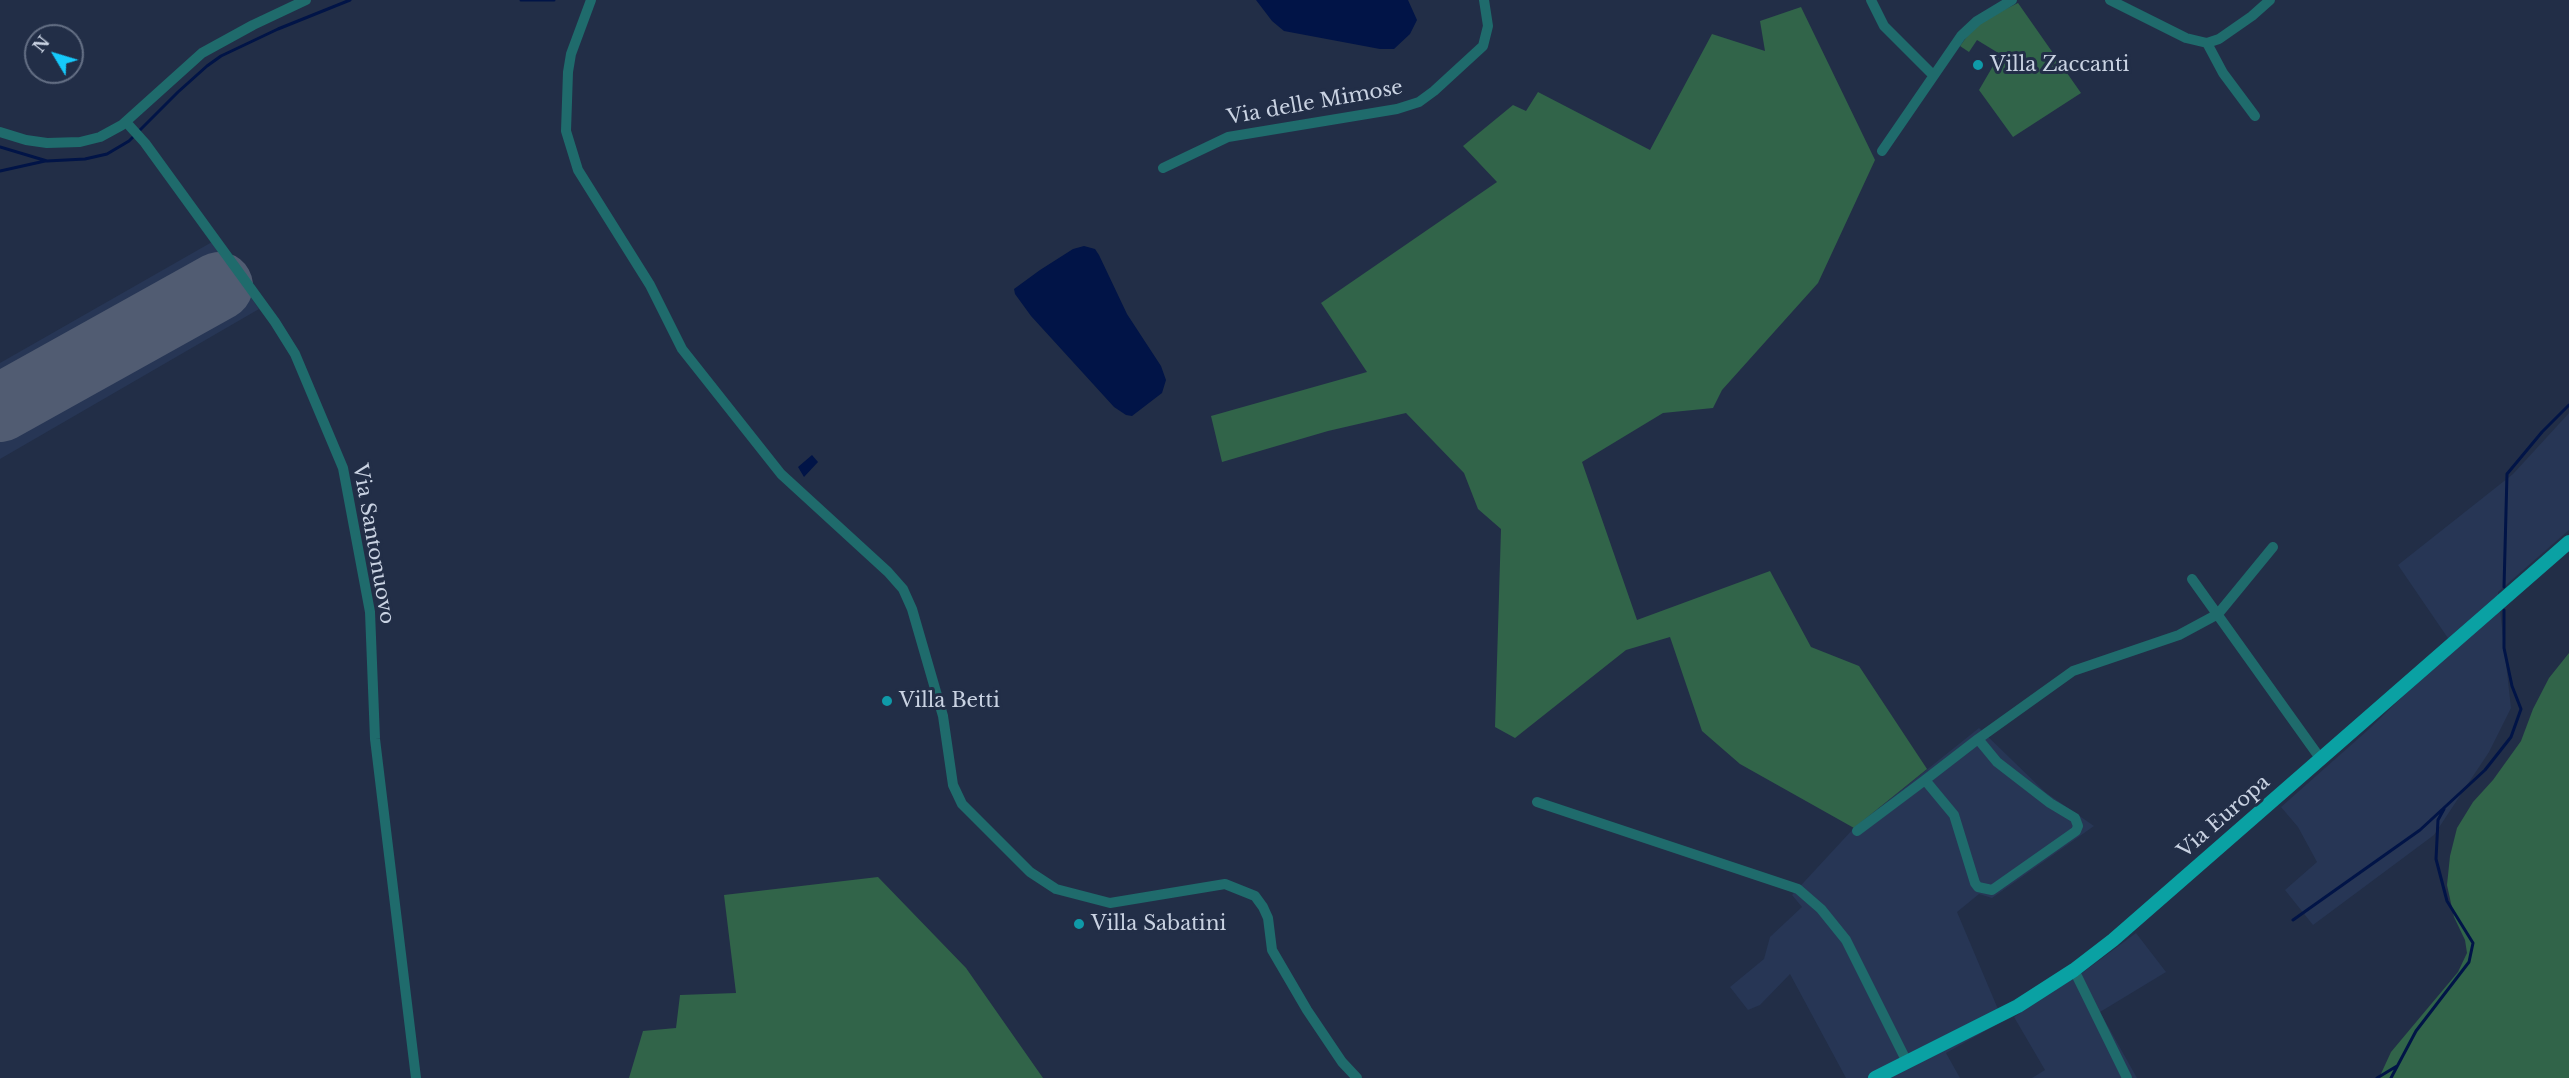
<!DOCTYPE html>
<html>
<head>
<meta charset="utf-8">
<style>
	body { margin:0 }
	#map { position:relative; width:2569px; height:1078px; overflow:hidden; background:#222e47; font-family:"Libre Baskerville",serif }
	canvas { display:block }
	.north { position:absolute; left:24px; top:24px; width:60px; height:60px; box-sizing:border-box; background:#222e47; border:2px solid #657085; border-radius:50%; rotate:308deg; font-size:16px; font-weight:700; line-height:24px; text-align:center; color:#c9d2e2 }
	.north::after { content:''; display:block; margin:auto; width:21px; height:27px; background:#16cafb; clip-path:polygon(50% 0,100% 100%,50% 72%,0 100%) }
</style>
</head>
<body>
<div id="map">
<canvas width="2569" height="1078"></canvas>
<div class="north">N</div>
</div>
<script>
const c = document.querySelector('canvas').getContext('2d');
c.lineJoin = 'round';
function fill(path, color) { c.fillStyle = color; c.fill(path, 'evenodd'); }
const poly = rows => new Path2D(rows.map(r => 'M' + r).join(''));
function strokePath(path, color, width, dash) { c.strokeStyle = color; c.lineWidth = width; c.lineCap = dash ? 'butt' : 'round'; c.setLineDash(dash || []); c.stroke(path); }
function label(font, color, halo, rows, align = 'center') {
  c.font = font + ' "Libre Baskerville",serif'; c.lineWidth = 6; c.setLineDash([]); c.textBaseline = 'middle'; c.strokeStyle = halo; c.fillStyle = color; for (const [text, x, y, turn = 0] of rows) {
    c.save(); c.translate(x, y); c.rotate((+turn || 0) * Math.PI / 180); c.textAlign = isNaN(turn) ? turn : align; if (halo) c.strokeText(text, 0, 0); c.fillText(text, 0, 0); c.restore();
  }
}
fill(poly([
	[212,242,259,309,0,459,0,363],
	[2569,413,2569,530,2498,592,2511,708,2489,752,2434,835,2313,925,2285,890,2317,862,2298,827,2281,807,2368,730,2454,647,2398,565,2513,474],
	[1979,728,2045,792,2094,826,1992,898,1979,894,1957,912,2003,1021,1946,1053,1960,1078,1846,1078,1790,974,1760,1005,1748,1010,1730,987,1764,959,1770,937,1802,907,1792,895,1854,828],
	[2136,933,2166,972,2100,1012,2137,1078,2032,1078,2045,1070,2014,1017,2082,973]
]), '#273655');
fill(poly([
	[2018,3,2081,93,2013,137,1979,90,2000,54,1977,40,1969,52,1960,46,1974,27,1983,20],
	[1801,7,1875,160,1818,283,1722,390,1713,408,1663,413,1582,462,1637,620,1770,571,1811,647,1859,666,1927,769,1854,828,1740,764,1702,731,1670,637,1626,650,1515,738,1495,727,1501,529,1478,509,1464,473,1406,413,1328,431,1222,462,1211,416,1367,372,1321,303,1497,182,1463,146,1513,105,1526,111,1538,92,1650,150,1712,34,1765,51,1760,21],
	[2569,653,2569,1078,2379,1078,2391,1052,2458,972,2467,953,2465,940,2454,917,2447,885,2450,856,2457,828,2473,802,2493,780,2521,741,2533,709,2549,678],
	[878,877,966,968,1043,1078,629,1078,643,1031,676,1028,680,995,736,993,724,895]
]), '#316449');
fill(poly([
	[1256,0,1408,0,1417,20,1410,34,1394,49,1380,49,1284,31,1272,21],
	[1084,246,1095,249,1099,255,1127,314,1161,366,1166,380,1162,393,1132,416,1126,415,1114,407,1031,316,1015,294,1014,289,1040,270,1073,249],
	[812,455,818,462,804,477,798,467]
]), '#011447');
strokePath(poly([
	[521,0,554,0],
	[0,147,47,161,85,159,107,154,129,141,178,92,207,66,221,56,278,29,350,0],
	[0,171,45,161],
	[2504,587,2507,474,2542,432,2569,405],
	[2293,920,2420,830,2485,770,2511,737,2521,709,2512,686,2504,648,2504,610],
	[2377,1078,2397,1066],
	[2391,1078,2416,1031,2469,962,2473,943,2447,901,2436,859,2438,820,2444,809]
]), '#011447', 3);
strokePath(poly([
	[0,408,219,286]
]), '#515c72', 68);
strokePath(poly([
	[591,0,571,54,568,72,566,131,578,170,650,285,682,349,781,474,888,572,903,589,912,609,943,716,953,785,962,804,1030,872,1056,889,1110,903,1225,884,1255,896,1263,907,1268,918,1272,950,1307,1010,1342,1062,1357,1078],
	[1871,0,1884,26,1933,75],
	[2110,0,2186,38,2207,43,2219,39,2252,16,2270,0],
	[2207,43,2223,73,2255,116],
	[126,122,145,143,275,322,295,354,343,468,370,612,375,739,416,1078],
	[0,132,26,140,47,143,80,142,100,137,122,125,202,53,253,25,306,0],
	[1882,151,1961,36,1977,21,2012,0],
	[1163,168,1228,137,1397,109,1419,102,1434,91,1483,46,1488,26,1484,0],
	[2192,579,2320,758],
	[1978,739,1925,780,1954,815,1975,883,1978,887,1992,890,2076,831,2078,826,2075,818,2050,803,1997,762,1978,739,2073,671,2179,635,2218,614,2273,547],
	[1537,802,1798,889,1821,909,1846,940,1907,1062],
	[1857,831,1925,780],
	[2074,970,2127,1078]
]), '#1f6b6c', 10);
strokePath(poly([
	[1875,1078,2018,1006,2074,970,2113,940,2569,542]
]), '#0aa1a3', 14);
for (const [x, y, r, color] of [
	[1978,65,6,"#0f9aa8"],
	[887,701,6,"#0f9aa8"],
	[1079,924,6,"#0f9aa8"]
]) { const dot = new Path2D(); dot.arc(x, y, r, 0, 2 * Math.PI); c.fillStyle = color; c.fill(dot); strokePath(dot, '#222e47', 2); }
label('20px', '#c9d2e2', '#222e47', [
	["Villa Zaccanti",1990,65],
	["Villa Betti",899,701],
	["Villa Sabatini",1091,924]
], 'left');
label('20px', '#c9d2e2', '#222e47', [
	["Via delle Mimose",1315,103,-10],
	["Via Santonuovo",373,544,80],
	["Via Europa",2224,817,-41]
]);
</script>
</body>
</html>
